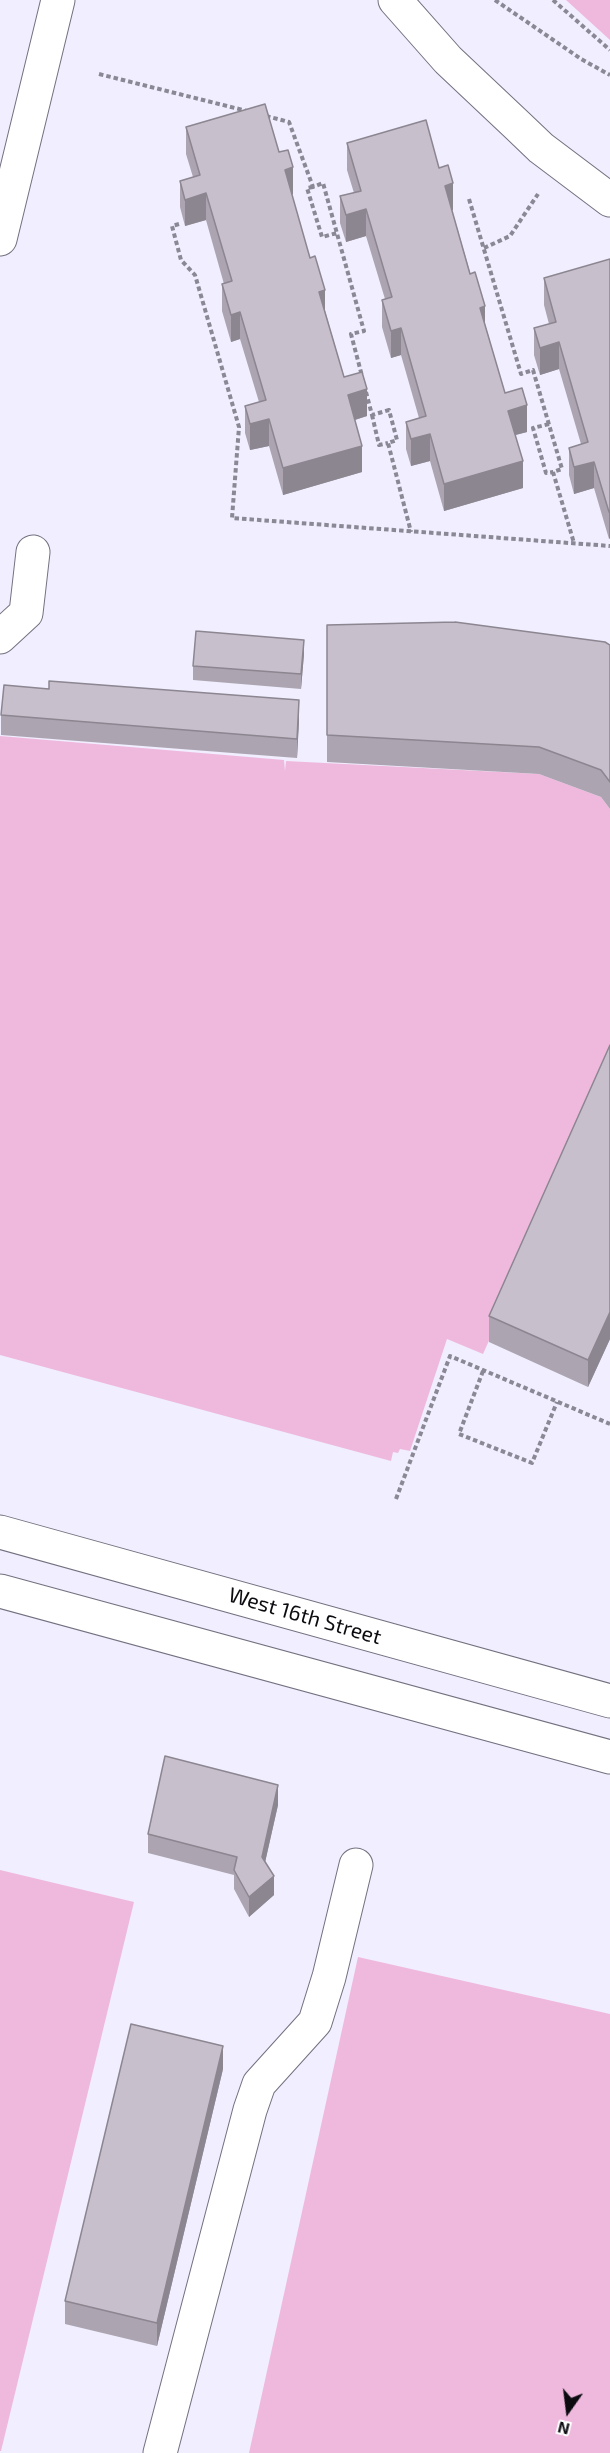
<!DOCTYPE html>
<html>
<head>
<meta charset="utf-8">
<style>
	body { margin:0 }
	#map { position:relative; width:610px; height:2453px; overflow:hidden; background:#f0eeff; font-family:"Exo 2",sans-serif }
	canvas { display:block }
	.north { position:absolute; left:538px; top:2381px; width:60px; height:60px; -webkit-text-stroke:4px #fff; paint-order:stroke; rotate:194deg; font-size:16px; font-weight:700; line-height:24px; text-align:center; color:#0b0b10 }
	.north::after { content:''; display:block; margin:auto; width:21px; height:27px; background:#0b0b10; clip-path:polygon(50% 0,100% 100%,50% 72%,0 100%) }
</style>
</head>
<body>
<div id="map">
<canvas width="610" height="2453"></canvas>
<div class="north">N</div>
</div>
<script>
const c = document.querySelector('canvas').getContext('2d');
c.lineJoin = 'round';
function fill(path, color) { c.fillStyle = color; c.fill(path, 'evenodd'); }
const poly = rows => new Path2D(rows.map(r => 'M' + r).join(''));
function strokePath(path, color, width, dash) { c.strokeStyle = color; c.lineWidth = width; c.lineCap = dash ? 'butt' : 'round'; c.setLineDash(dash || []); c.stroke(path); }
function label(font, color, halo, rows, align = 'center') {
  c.font = font + ' "Exo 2",sans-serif'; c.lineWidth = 4.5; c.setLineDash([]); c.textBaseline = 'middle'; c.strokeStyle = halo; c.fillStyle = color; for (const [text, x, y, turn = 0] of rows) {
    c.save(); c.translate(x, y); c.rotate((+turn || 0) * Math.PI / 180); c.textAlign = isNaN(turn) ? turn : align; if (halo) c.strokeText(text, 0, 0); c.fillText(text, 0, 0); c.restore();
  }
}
fill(poly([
	[566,0,610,0,610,40],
	[0,736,284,760,285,771,286,761,539,774,601,797,610,809,610,1072,483,1354,447,1339,410,1451,400,1449,398,1453,393,1452,391,1461,0,1355],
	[0,1870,134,1902,1,2451,0,2451],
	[358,1957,610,2014,610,2453,249,2453]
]), '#efb9de');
const minor = poly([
	[395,0,448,60,518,126,541,148,610,200],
	[0,239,58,0],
	[0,637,26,613,33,552],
	[160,2453,250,2110,259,2084,315,2022,329,1977,356,1865]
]);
const major = poly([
	[0,1532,610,1701],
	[0,1591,610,1757]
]);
strokePath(minor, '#73717f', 35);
strokePath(major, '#73717f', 35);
strokePath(poly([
	[495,0,581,59,610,75],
	[553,0,610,50],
	[99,74,247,111],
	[266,116,289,122,313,187,323,183,364,331,351,334,362,376],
	[313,187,307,188,322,237,337,233],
	[469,199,521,374,533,370,562,469,553,472,574,543],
	[179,224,172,226,181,260,195,275,239,427,232,518,610,546],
	[484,248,510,236,538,194],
	[366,392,372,415,389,410,397,440,388,443,411,532],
	[372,415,379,445,388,443],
	[549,424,533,428,546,473,553,472],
	[483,1371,459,1434,532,1463,557,1402],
	[396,1499,450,1356,610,1424]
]), '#898894', 4, [4.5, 3]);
strokePath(minor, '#fff', 33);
strokePath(major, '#fff', 33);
fill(poly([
	[186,127,279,152,293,194,292,195,344,377,367,416,355,420,362,472,283,495,269,446,250,450,245,433,245,406,259,402,240,339,231,342,222,311,222,284,224,284,206,220,185,226,180,207,180,181,193,177,186,154],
	[347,143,439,168,453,210,452,210,505,393,527,432,515,435,523,488,444,511,430,461,411,466,406,449,406,422,419,418,401,355,391,358,382,327,382,300,385,299,366,236,346,242,340,223,340,196,354,193,347,170],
	[610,259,610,538,609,539,594,488,574,494,569,475,569,448,581,444,559,369,540,375,534,355,534,328,549,324,544,305,544,278],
	[327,625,610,645,610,809,601,797,539,774,327,762],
	[304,654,301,689,193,680,193,666],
	[1,715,299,720,297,758,1,735],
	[610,1045,610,1339,588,1387,489,1342,489,1316],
	[278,1805,265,1862,274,1895,249,1917,234,1889,234,1875,148,1853,148,1834],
	[223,2069,157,2346,65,2324,65,2301]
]), '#aca4b0');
fill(poly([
	[293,167,293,194,285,197,285,170],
	[453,183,453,210,445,213,445,186],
	[206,193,206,220,185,226,185,200],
	[366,209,366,236,346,242,346,215],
	[325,290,325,317,319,292],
	[485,306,485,333,480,308],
	[240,312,240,339,231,342,231,315],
	[401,328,401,355,391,358,391,331],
	[559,342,559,369,540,375,540,348],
	[367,389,367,416,348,422,348,395],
	[527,405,527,432,508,437,508,411],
	[269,419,269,446,250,450,250,424],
	[430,434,430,461,411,466,411,439],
	[362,446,362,472,283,495,283,468],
	[523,461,523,488,444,511,444,484],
	[594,462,594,488,574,494,574,467],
	[609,512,610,512,610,538,609,539],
	[304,640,304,654,301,689,301,674],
	[299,700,299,720,297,758,297,739],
	[610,1312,610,1339,588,1387,588,1360],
	[278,1785,278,1805,262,1876,262,1857],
	[274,1876,274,1895,249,1917,249,1897],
	[223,2046,223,2069,157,2346,157,2323]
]), '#8c8690');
const building = poly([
	[265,104,279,152,288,150,293,167,285,170,310,258,315,256,325,290,319,292,344,377,362,372,367,389,348,395,362,446,283,468,269,419,250,424,245,406,266,400,240,312,231,315,222,284,232,281,206,193,185,200,180,181,200,175,186,127,265,104],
	[426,120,439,168,448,165,453,183,445,186,470,274,475,272,485,306,480,308,505,393,522,388,527,405,508,411,523,461,444,484,430,434,411,439,406,422,426,416,401,328,391,331,382,300,392,297,366,209,346,215,340,196,361,191,347,143,426,120],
	[610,259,610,512,609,512,594,462,574,467,569,448,588,442,559,342,540,348,534,328,556,322,544,278,610,259],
	[455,622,605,642,610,645,610,782,601,770,539,747,327,735,327,625,455,622],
	[196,631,304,640,301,674,193,666,196,631],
	[49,681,299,700,297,739,1,715,4,685,49,689,49,681],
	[610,1045,610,1312,588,1360,489,1316,610,1045],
	[165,1756,278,1785,262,1857,274,1876,249,1897,234,1870,237,1857,148,1834,165,1756],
	[131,2024,223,2046,157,2323,65,2301,131,2024]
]);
fill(building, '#c8bfcd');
strokePath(building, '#8c8690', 1.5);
label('21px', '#0b0b10', '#fff', [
	["West 16th Street",305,1616,16]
]);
</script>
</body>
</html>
